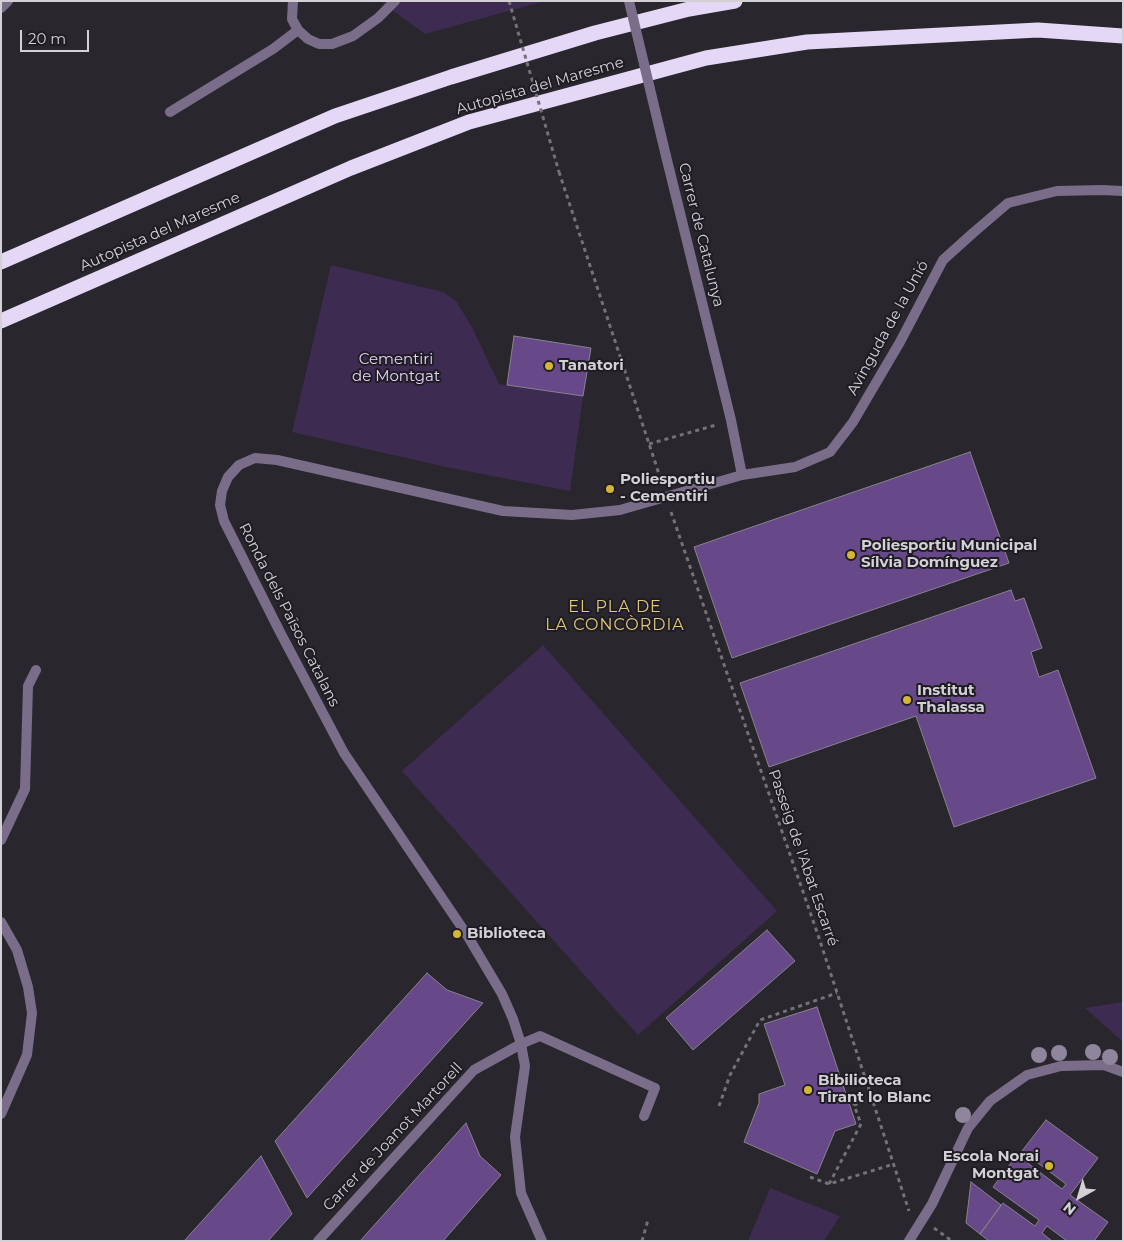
<!DOCTYPE html>
<html>
<head>
<meta charset="utf-8">
<style>
	body { margin:0 }
	#map { position:relative; width:1124px; height:1242px; overflow:hidden; background:#29262d; font-family:Montserrat,sans-serif }
	canvas { display:block }
	.frame { position:absolute; inset:0; border:2px solid #d3d1d6; pointer-events:none }
	.north { position:absolute; left:1054px; top:1172px; width:50px; height:50px; -webkit-text-stroke:4px #1f1c23; paint-order:stroke; rotate:219deg; font-size:14px; font-weight:700; line-height:20px; text-align:center; color:#d3d1d6 }
	.north::after { content:''; display:block; margin:auto; width:18px; height:22px; background:#d3d1d6; clip-path:polygon(50% 0,100% 100%,50% 72%,0 100%) }
	.scale { position:absolute; left:20px; top:30px; width:69px; height:22px; box-sizing:border-box; border:2px solid #d3d1d6; border-top:0; padding-left:6px; font-size:15px; line-height:18px; white-space:nowrap; color:#d3d1d6; -webkit-text-stroke:4px #1f1c23; paint-order:stroke }
</style>
</head>
<body>
<div id="map">
<canvas width="1124" height="1242"></canvas>
<div class="frame"></div>
<div class="north">N</div>
<div class="scale">20 m</div>
</div>
<script>
const c = document.querySelector('canvas').getContext('2d');
c.lineJoin = 'round';
function fill(path, color) { c.fillStyle = color; c.fill(path, 'evenodd'); }
const poly = rows => new Path2D(rows.map(r => 'M' + r).join(''));
function strokePath(path, color, width, dash) { c.strokeStyle = color; c.lineWidth = width; c.lineCap = dash ? 'butt' : 'round'; c.setLineDash(dash || []); c.stroke(path); }
function label(font, color, halo, rows, align = 'center') {
  c.font = font + ' Montserrat,sans-serif'; c.lineWidth = 4; c.setLineDash([]); c.textBaseline = 'middle'; c.strokeStyle = halo; c.fillStyle = color; for (const [text, x, y, turn = 0] of rows) {
    c.save(); c.translate(x, y); c.rotate((+turn || 0) * Math.PI / 180); c.textAlign = isNaN(turn) ? turn : align; if (halo) c.strokeText(text, 0, 0); c.fillText(text, 0, 0); c.restore();
  }
}
fill(poly([
	[380,1,545,1,425,34],
	[331,265,443,292,456,301,472,327,499,384,583,396,570,491,446,467,292,432],
	[543,645,777,911,638,1035,402,771],
	[1123,1002,1123,1042,1085,1008],
	[770,1188,840,1216,824,1241,748,1241]
]), '#3d2b52');
const building = poly([
	[514,336,591,348,583,396,507,385,514,336],
	[970,452,1009,563,732,658,694,547,970,452],
	[1011,590,1015,601,1024,598,1042,648,1031,652,1039,677,1058,670,1096,778,954,827,916,716,769,767,740,683,1011,590],
	[767,930,795,961,693,1050,666,1018,767,930],
	[427,973,447,990,483,1003,307,1198,275,1141,427,973],
	[817,1007,856,1124,835,1131,817,1174,744,1142,759,1103,759,1094,785,1085,764,1024,817,1007],
	[1046,1120,1098,1158,1070,1195,1108,1222,1094,1241,1067,1241,1047,1226,1042,1233,1052,1241,989,1241,980,1234,1003,1203,1035,1226,1039,1220,993,1187,1017,1155,1062,1189,1066,1184,1022,1151,1046,1120],
	[466,1123,480,1156,501,1175,443,1241,360,1241,466,1123],
	[261,1156,292,1214,268,1241,184,1241,261,1156],
	[971,1182,1001,1205,980,1234,966,1223,971,1182]
]);
fill(building, '#674889');
strokePath(building, '#87848c', 1);
strokePath(poly([
	[559,172,661,480],
	[649,444,716,425],
	[671,512,818,935,909,1211],
	[719,1106,730,1075,760,1020,837,993],
	[810,1177,829,1184,894,1164],
	[829,1184,861,1124,854,1105,872,1099],
	[934,1228,952,1241],
	[642,1241,648,1220]
]), '#747177', 3, [4, 4]);
strokePath(poly([
	[170,112,273,49,298,30],
	[521,1044,540,1036,655,1088,644,1116]
]), '#7a6d8a', 10);
strokePath(poly([
	[293,1,292,19,298,30,308,39,319,44,332,44,353,36,378,18,395,1],
	[1,8,8,1],
	[666,156,731,420,742,475],
	[1,840,25,789,28,686,36,670],
	[1,922,17,950,28,987,32,1013,27,1055,1,1114],
	[318,1241,474,1070,521,1044],
	[542,1241,521,1193,515,1137,525,1066,521,1044,513,1019,502,994,467,935,344,753,280,632,224,521,220,505,222,491,228,477,239,465,255,458,277,460,503,511,572,515,620,510,742,475,795,467,830,452,853,422,900,342,943,260,973,233,1008,203,1057,191,1102,190,1123,191],
	[909,1241,932,1204,968,1128,990,1101,1027,1075,1061,1066,1104,1065,1123,1072]
]), '#7a6d8a', 10);
strokePath(poly([
	[1,262,335,116,451,77,595,33,689,9,735,1],
	[1,321,351,168,469,122,706,58,807,42,1038,30,1123,36]
]), '#e5d8f6', 15);
strokePath(poly([
	[509,1,559,172]
]), '#747177', 3, [4, 4]);
strokePath(poly([
	[629,1,666,156]
]), '#7a6d8a', 10);
c.fillStyle = '#8f859d';
for (const [x, y] of [
	[1093,1052],
	[1059,1053],
	[1039,1055],
	[1110,1057],
	[963,1115]
]) { c.beginPath(); c.arc(x, y, 8, 0, 2 * Math.PI); c.fill(); }
for (const [x, y, r, color] of [
	[549,366,5,"#d4b535"],
	[610,489,5,"#d4b535"],
	[851,555,5,"#d4b535"],
	[907,700,5,"#d4b535"],
	[457,934,5,"#d4b535"],
	[808,1090,5,"#d4b535"],
	[1049,1166,5,"#d4b535"]
]) { const dot = new Path2D(); dot.arc(x, y, r, 0, 2 * Math.PI); c.fillStyle = color; c.fill(dot); strokePath(dot, '#1f1c23', 2); }
label('15px', '#d3d1d6', '#1f1c23', [
	["Autopista del Maresme",540,86,-16],
	["Autopista del Maresme",160,232,-24],
	["Carrer de Catalunya",701,235,76],
	["Avinguda de la Unió",888,328,-61],
	["Ronda dels Països Catalans",289,615,63],
	["Passeig de l'Abat Escarré",803,858,71],
	["Carrer de Joanot Martorell",393,1137,-47]
]);
label('15px', '#e3d3f9', '#1f1c23', [
	["Cementiri",396,360],
	["de Montgat",396,377]
]);
label('bold 15px', '#d3d1d6', '#1f1c23', [
	["Tanatori",559,366],
	["Poliesportiu",620,480],
	["- Cementiri",620,497],
	["Poliesportiu Municipal",861,546],
	["Sílvia Domínguez",861,563],
	["Institut",917,691],
	["Thalassa",917,708],
	["Biblioteca",467,934],
	["Bibilioteca",818,1081],
	["Tirant lo Blanc",818,1098],
	["Escola Norai",1039,1157,"right"],
	["Montgat",1039,1174,"right"]
], 'left');
c.letterSpacing = '1px';
label('16px', '#dfca7d', '#1f1c23', [
	["EL PLA DE",615,607],
	["LA CONCÒRDIA",615,625]
]);
c.letterSpacing = '0px';
</script>
</body>
</html>
